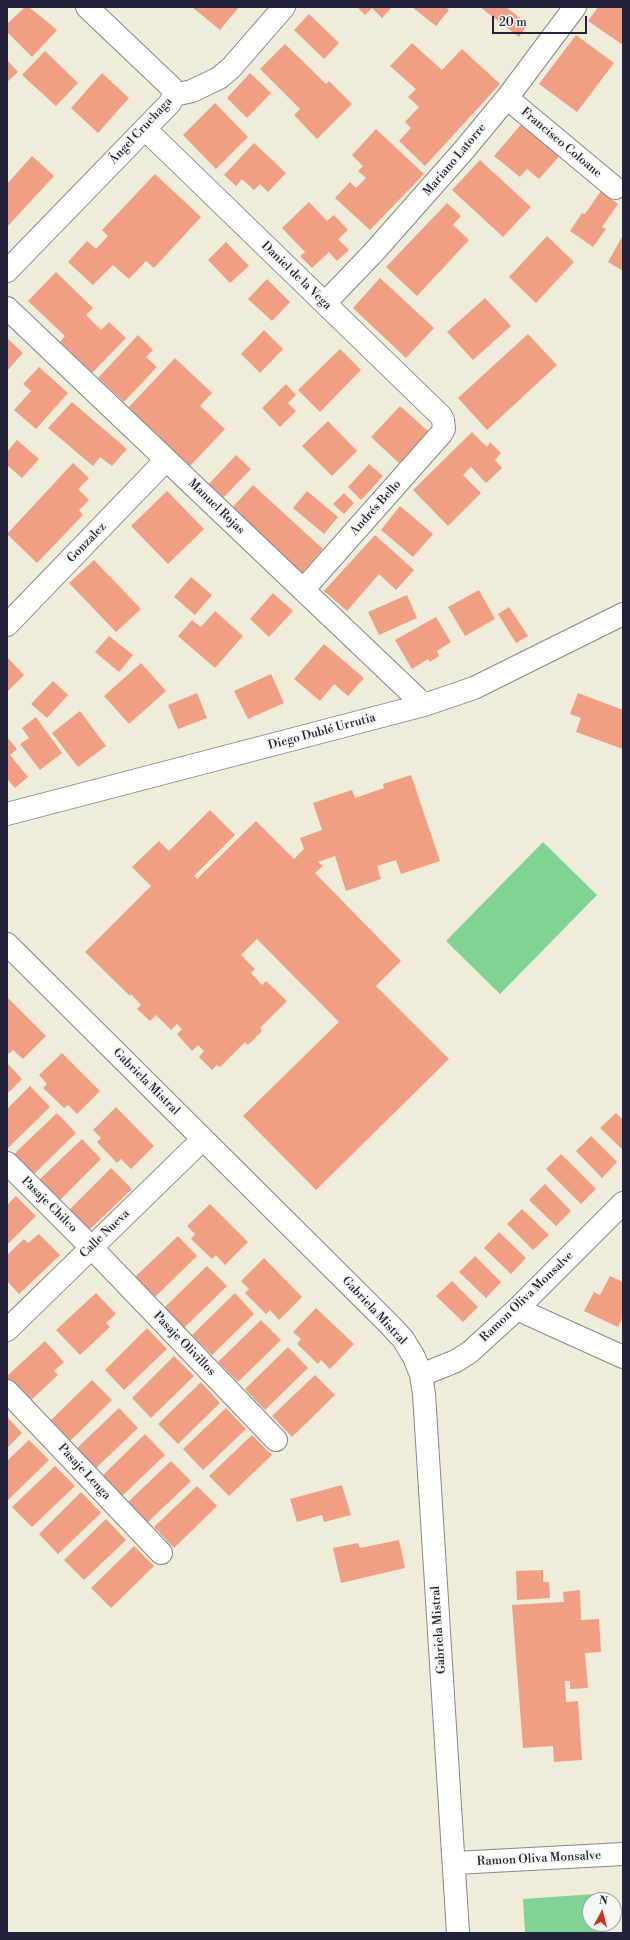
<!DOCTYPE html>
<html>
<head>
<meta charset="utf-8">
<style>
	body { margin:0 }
	#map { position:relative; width:630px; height:1940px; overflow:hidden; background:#efecd9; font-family:"Libre Bodoni",serif }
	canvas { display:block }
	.frame { position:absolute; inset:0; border:8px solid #22223b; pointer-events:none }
	.north { position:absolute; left:582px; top:1892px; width:40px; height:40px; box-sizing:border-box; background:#f6f6f2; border:1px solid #a1a1a9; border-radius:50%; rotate:7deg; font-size:11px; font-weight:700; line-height:16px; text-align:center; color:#22223b }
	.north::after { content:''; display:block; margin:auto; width:14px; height:18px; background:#c8321e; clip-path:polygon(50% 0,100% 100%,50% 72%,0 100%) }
	.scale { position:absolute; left:492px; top:16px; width:95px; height:18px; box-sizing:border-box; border:2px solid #22223b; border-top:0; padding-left:5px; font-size:12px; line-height:14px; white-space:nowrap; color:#22223b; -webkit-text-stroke:3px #f6f6f2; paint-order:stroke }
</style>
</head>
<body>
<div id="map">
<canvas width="630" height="1940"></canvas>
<div class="frame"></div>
<div class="north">N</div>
<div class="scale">20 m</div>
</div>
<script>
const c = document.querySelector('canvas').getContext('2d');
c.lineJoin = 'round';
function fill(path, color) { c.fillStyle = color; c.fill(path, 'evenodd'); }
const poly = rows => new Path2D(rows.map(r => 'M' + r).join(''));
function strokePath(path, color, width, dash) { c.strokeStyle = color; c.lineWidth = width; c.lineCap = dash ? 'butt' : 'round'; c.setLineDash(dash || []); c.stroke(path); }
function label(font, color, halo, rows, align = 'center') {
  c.font = font + ' "Libre Bodoni",serif'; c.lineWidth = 3; c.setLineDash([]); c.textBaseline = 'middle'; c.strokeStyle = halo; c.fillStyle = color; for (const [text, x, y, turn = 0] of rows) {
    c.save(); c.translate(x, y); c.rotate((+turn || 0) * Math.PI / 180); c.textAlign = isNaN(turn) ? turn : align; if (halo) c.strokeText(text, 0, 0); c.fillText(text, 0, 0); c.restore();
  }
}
fill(poly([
	[543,842,597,895,500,994,446,941],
	[595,1894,595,1900,590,1900,590,1924,597,1924,598,1933,525,1933,523,1899]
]), '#80d395');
fill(poly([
	[25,7,29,7,57,30,32,57,7,32,7,24],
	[192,7,239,7,220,30],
	[357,7,392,7,382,18,372,8,365,15],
	[412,7,446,7,449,10,436,26],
	[480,7,506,7,528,24,519,37],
	[598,7,623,7,623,45,588,21],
	[309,14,339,43,324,59,294,30],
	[576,35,614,63,577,112,539,84],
	[412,43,442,70,462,49,500,84,425,166,399,141,411,128,405,122,419,107,408,97,416,89,390,66],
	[285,44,326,84,329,81,352,104,317,139,294,115,300,109,260,69],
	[45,51,78,83,56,106,22,75],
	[7,60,18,72,7,82],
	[102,73,129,98,98,133,71,108],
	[250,73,271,93,247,118,227,98],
	[215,103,248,137,216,169,183,135],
	[525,120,563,152,539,179,527,169,520,177,494,156],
	[376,129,424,174,370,230,335,198,350,182,356,188,366,178,358,171,363,166,352,155],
	[254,143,286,173,268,192,260,184,254,190,242,179,236,186,224,175],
	[32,156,54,176,7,227,7,184],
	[480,160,531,207,503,237,452,190],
	[155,174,201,217,154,268,146,261,129,279,113,265,93,285,68,262,87,241,96,249,108,236,102,230],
	[601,191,618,204,602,227,606,229,593,247,570,231,582,213,585,214],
	[309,202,327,221,334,215,348,230,338,239,349,250,337,261,329,252,312,268,300,256,305,252,282,228],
	[447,203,461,216,453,225,469,240,417,296,386,267],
	[547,236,574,262,536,303,509,277],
	[622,237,623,238,623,271,608,262],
	[226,242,249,266,230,283,208,260],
	[56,272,93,308,86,315,101,330,109,322,126,338,92,373,60,342,65,336,28,301],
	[380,278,434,328,406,358,353,308],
	[267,279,290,302,272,321,248,299],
	[485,298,511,326,473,360,447,332],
	[264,330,283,349,260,373,241,354],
	[528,334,557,365,487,430,458,398],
	[138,335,153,350,146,357,157,367,124,402,98,378],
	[7,338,23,353,7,371],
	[340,349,361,370,320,412,298,390],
	[175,358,212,393,200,406,225,429,190,466,128,408],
	[39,367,68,393,36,429,14,410,31,391,23,384],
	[286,384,296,395,288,403,296,411,280,427,262,408],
	[72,402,127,449,112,466,100,457,93,466,48,428],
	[400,406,429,432,400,464,371,437],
	[328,421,357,451,332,476,302,446],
	[472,432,487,447,490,442,501,453,495,460,502,468,486,483,471,467,463,475,481,493,448,526,413,490],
	[17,440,39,459,22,478,7,465,7,452],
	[236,455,251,469,221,500,206,487],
	[73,463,89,478,78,489,89,500,79,510,83,515,37,563,7,534],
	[369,464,383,476,361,500,348,487],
	[253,485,323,549,301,574,230,510],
	[167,491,204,529,168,564,131,526],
	[307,491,338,517,324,534,293,508],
	[344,493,354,503,344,514,333,504],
	[400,506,433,534,413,557,381,530],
	[375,535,414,570,396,590,379,574,347,611,324,591],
	[94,560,141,609,116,632,69,583],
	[191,577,212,595,195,615,174,597],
	[479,590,495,619,465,636,448,607],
	[273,593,293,611,269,637,250,619],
	[407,595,417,618,379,635,368,612],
	[509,607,528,636,516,643,498,614],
	[215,611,243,636,215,668,178,636,192,620,201,627],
	[436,617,451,642,437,651,439,656,430,662,428,659,412,669,395,640],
	[109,636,133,655,119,672,95,652],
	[324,644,364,678,348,696,334,684,320,701,294,679],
	[7,657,24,675,8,691,7,690],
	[141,663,166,691,129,724,104,696],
	[271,674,284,703,248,719,234,691],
	[53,681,68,695,47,718,31,704],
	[197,693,207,718,178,729,168,705],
	[578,693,623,710,623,749,576,732,581,718,570,714],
	[80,711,106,746,78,767,52,733],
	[36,717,62,753,40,770,20,744,29,738,22,728],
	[7,737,17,749,10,755,28,777,15,788,7,779],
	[411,775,440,861,401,874,396,860,377,866,381,879,346,891,335,856,318,862,323,866,315,873,401,961,376,986,449,1059,316,1190,243,1116,339,1022,257,939,241,955,255,969,251,973,262,985,266,981,287,1001,260,1028,262,1031,248,1045,245,1042,220,1067,217,1065,212,1070,199,1057,204,1051,198,1045,192,1051,177,1034,182,1029,177,1024,171,1030,156,1015,150,1021,137,1009,141,1005,131,994,130,996,85,952,151,886,132,867,159,841,169,851,210,810,235,835,194,876,197,879,256,821,294,859,304,849,300,838,322,830,313,803,352,790,355,798,384,788,383,784],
	[8,998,46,1036,23,1059,13,1050,9,1054,7,1051],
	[62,1053,100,1091,77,1114,68,1105,64,1108,43,1088,47,1084,39,1075],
	[7,1063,22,1079,7,1094],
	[30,1086,50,1107,7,1149,7,1109],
	[116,1107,154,1146,131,1169,121,1159,117,1163,97,1142,101,1138,93,1130],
	[57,1113,76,1133,33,1175,13,1155],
	[616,1113,623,1120,623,1150,600,1128],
	[591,1136,617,1162,602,1178,576,1151],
	[82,1139,101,1159,59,1201,39,1180],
	[561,1154,596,1189,581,1204,546,1169],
	[111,1168,132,1189,88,1231,69,1210],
	[545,1184,571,1211,556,1226,529,1200],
	[16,1196,36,1216,7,1245,7,1205],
	[210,1204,248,1242,225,1265,216,1255,212,1259,191,1239,195,1234,187,1226],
	[522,1209,549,1235,533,1250,507,1224],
	[499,1232,526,1258,511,1274,484,1248],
	[39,1234,60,1255,19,1294,7,1281,7,1255,24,1239,28,1243],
	[178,1236,197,1256,154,1298,135,1277],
	[475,1256,501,1282,486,1298,459,1272],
	[264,1258,302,1297,279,1320,270,1310,266,1314,245,1293,249,1289,241,1281],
	[207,1266,227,1286,184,1328,165,1307],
	[610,1276,623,1282,623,1316,618,1327,584,1311,594,1292,600,1295],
	[452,1281,478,1307,463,1322,436,1296],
	[96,1293,116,1314,106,1323,110,1327,80,1355,56,1330],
	[235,1293,254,1314,212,1355,192,1335],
	[316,1308,354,1344,330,1369,321,1360,318,1364,297,1344,301,1339,293,1332],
	[261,1320,281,1340,238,1382,218,1362],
	[147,1328,167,1349,124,1390,105,1370],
	[45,1341,64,1362,54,1371,58,1375,28,1403,7,1380,7,1376],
	[288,1347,308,1368,265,1410,245,1389],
	[174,1356,194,1376,151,1418,132,1398],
	[315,1375,335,1395,292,1437,272,1416],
	[92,1380,112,1400,69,1442,49,1422],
	[201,1382,220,1403,178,1444,158,1424],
	[119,1408,138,1428,95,1469,76,1449],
	[226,1408,246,1429,203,1470,183,1449],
	[7,1417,22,1433,7,1448],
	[145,1434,165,1455,122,1496,102,1476],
	[252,1435,272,1455,229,1496,209,1476],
	[29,1440,49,1460,7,1501,7,1461],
	[171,1461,191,1481,148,1522,128,1502],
	[55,1466,75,1486,32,1527,12,1507],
	[342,1485,351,1515,324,1522,322,1515,297,1522,290,1499],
	[197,1486,217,1506,174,1548,154,1527],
	[81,1492,101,1513,58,1554,39,1534],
	[106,1519,126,1540,84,1580,64,1560],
	[399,1540,405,1568,341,1583,333,1548,358,1543,360,1548],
	[134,1546,154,1566,111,1608,91,1588],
	[543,1570,543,1582,549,1582,550,1598,517,1600,516,1571],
	[580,1590,581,1620,599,1619,601,1652,585,1653,588,1688,570,1689,570,1681,565,1681,566,1702,578,1701,582,1760,554,1762,553,1746,523,1748,512,1605,564,1602,563,1592]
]), '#f09f83');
const street = poly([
	[87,7,171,87,174,95],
	[174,95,192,91,219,78,231,68,284,7],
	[507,98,615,188],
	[145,129,441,416,443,420,444,429,441,434,303,590],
	[7,271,170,103,174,95],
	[325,303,373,253,464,150,507,98,575,7],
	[7,308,424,705],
	[7,625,166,460],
	[7,814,424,705,474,688,623,614],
	[7,944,388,1323,403,1339,414,1357,421,1375,424,1394,458,1933],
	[7,1163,92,1248,276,1440],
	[517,1309,623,1357],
	[7,1330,203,1139],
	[421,1375,456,1361,470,1352,517,1309,623,1203],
	[7,1391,161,1553],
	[455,1863,623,1854]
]);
strokePath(street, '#88878a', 24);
strokePath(street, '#fff', 22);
label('12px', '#22223b', '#f6f6f2', [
	["Ángel Cruchaga",141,131,-47],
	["Francisco Coloane",561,143,40],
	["Mariano Latorre",455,160,-50],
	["Daniel de la Vega",296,276,44],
	["Manuel Rojas",216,507,44],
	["Andrés Bello",376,508,-48],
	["Gonzalez",87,543,-46],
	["Diego Dublé Urrutia",322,732,-15],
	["Gabriela Mistral",146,1082,45],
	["Pasaje Chilco",49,1205,45],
	["Calle Nueva",105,1234,-44],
	["Ramon Oliva Monsalve",527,1297,-44],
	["Gabriela Mistral",374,1311,47],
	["Pasaje Olivillos",184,1344,46],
	["Pasaje Lenga",84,1472,47],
	["Gabriela Mistral",439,1630,-94],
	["Ramon Oliva Monsalve",539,1859,-3]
]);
</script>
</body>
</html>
